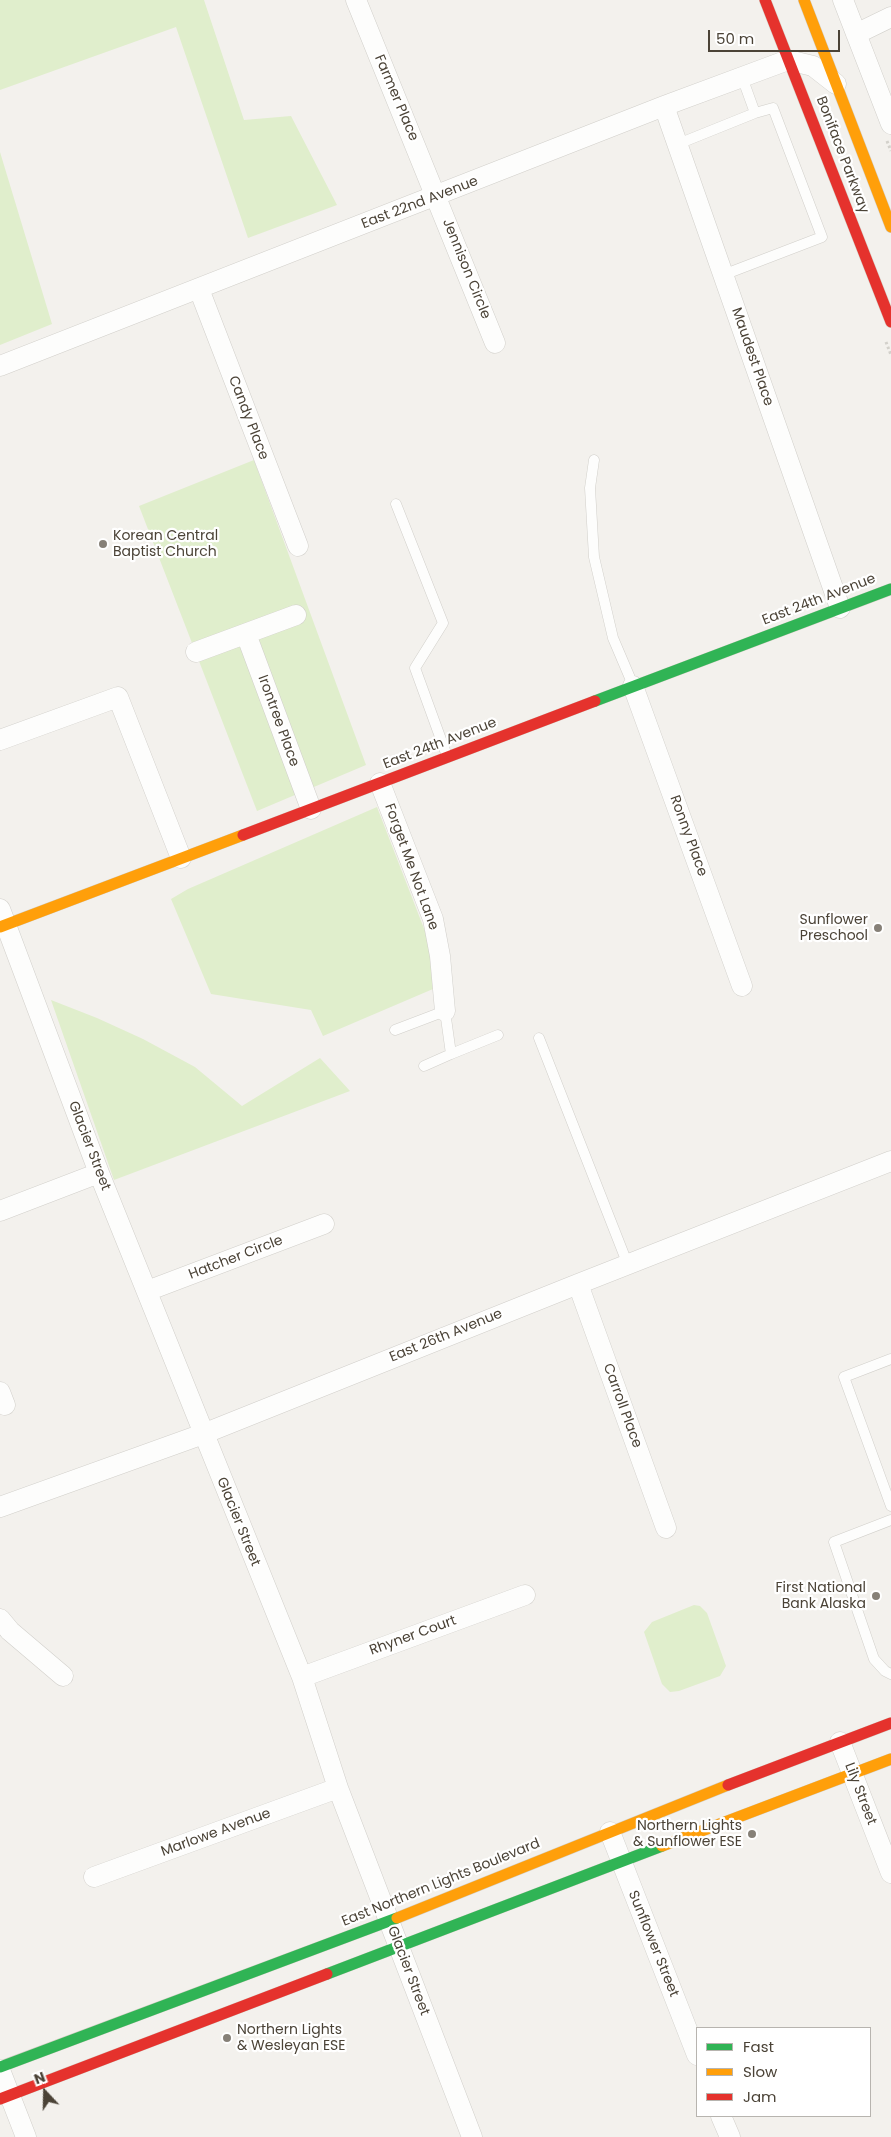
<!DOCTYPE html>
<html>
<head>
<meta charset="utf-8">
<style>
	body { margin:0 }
	#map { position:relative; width:891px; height:2137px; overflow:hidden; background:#f3f1ed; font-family:Poppins,sans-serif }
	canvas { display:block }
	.legend { position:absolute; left:696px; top:2027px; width:175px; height:90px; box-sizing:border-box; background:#fff; border:1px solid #b7b4af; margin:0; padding:6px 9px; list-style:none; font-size:15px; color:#4b4337 }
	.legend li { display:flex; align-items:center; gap:10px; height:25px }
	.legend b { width:25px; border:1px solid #b7b4af }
	.north { position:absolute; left:20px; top:2067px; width:50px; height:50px; -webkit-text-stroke:4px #fff; paint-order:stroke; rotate:339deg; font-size:14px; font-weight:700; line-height:20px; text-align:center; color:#4b4337 }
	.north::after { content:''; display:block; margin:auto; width:18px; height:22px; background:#4b4337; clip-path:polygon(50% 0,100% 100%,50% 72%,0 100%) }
	.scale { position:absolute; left:708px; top:30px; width:132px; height:22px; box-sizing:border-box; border:2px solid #4b4337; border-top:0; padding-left:6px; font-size:15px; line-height:18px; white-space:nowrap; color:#4b4337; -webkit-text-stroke:4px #fff; paint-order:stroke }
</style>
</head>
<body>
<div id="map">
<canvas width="891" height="2137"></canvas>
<ul class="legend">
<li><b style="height:6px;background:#30b455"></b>Fast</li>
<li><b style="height:6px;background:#ff9f0a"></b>Slow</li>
<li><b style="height:6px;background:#e5322d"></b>Jam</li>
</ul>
<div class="north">N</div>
<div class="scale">50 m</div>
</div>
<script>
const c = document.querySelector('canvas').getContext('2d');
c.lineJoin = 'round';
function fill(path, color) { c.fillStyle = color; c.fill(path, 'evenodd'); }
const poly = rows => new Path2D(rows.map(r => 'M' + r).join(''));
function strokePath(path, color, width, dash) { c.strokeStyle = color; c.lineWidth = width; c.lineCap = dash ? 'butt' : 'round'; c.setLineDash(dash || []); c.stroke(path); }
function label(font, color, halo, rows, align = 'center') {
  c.font = font + ' Poppins,sans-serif'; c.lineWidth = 4.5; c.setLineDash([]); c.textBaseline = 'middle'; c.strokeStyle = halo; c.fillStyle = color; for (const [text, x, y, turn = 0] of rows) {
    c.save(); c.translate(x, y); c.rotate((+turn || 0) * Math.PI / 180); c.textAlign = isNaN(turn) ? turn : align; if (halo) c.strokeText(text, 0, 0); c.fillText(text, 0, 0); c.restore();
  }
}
fill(poly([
	[0,0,204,0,244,120,291,116,337,205,248,238,176,27,0,90],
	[0,152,52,324,0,345],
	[254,460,366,765,257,811,139,506],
	[377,807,435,957,433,989,323,1036,311,1010,211,994,171,899,188,889],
	[51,1000,97,1018,143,1039,195,1067,242,1106,320,1058,350,1091,114,1180],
	[694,1605,700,1606,707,1613,726,1666,720,1676,679,1691,670,1692,662,1684,644,1632,652,1622]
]), '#e0eecc');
const lane = poly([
	[678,144,755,113],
	[723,275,822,237,773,108,755,113,742,77],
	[594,460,590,488,594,557,613,638,633,685],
	[396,504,443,623,415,668,447,756],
	[395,1030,445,1011,451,1054,498,1035],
	[539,1038,628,1265],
	[424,1066,451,1054],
	[891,1359,844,1377,891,1506],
	[891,1520,834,1542,874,1659,885,1671,891,1674]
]);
const street = poly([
	[356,0,495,343],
	[843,0,891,124],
	[856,34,891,17],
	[664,106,840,608],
	[199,289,298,546],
	[0,366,664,106,788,60,813,66,836,84],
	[246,634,311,809],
	[196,652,296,615],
	[633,686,742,986],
	[0,740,118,697,181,858],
	[380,783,433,919,440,956,445,1011],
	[0,909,99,1173,302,1677,338,1788,472,2137],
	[0,1211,99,1173],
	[578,1284,666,1528],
	[147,1291,324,1224],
	[0,1392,5,1405],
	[0,1507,203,1434,578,1284,891,1161],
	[0,1619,10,1631,63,1676],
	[302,1677,525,1595],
	[840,1742,891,1873],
	[610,1832,697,2055],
	[94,1877,338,1788],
	[0,2070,26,2137],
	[721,2116,730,2137]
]);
const fast = poly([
	[595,701,891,589],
	[327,1974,662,1846],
	[0,2067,397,1918]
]);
const slow = poly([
	[804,0,891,227],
	[0,927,243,835],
	[662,1846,891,1759],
	[397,1918,728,1785]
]);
const jam = poly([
	[765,0,891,322],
	[243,835,595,701],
	[728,1785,891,1723],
	[0,2099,327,1974]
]);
strokePath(lane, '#d1cfca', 11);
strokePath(street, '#d1cfca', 21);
strokePath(fast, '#d3cec4', 12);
strokePath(slow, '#d3cec4', 12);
strokePath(jam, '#d3cec4', 12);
strokePath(poly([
	[887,141,891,151],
	[886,342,891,355]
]), '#d3d1cb', 3, [2.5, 2.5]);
strokePath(lane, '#fdfdfc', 10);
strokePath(street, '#fdfdfc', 20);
strokePath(fast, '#30b455', 11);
strokePath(slow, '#ff9f0a', 11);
strokePath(jam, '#e5322d', 11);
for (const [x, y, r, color] of [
	[103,544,5,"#868077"],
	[878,928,5,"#868077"],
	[876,1596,5,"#868077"],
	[752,1834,5,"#868077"],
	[227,2038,5,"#868077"]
]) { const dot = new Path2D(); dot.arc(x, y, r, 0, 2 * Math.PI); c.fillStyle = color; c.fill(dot); strokePath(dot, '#fff', 2); }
label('14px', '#4b4337', '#fff', [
	["Farmer Place",396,98,67],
	["Boniface Parkway",842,155,69],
	["East 22nd Avenue",420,203,-21],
	["Jennison Circle",466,269,68],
	["Maudest Place",752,357,71],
	["Candy Place",248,418,69],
	["East 24th Avenue",819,600,-21],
	["Irontree Place",278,721,70],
	["East 24th Avenue",440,744,-21],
	["Ronny Place",688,836,70],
	["Forget Me Not Lane",411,867,70],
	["Glacier Street",89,1146,69],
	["Hatcher Circle",236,1258,-21],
	["East 26th Avenue",446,1336,-22],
	["Carroll Place",622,1406,70],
	["Glacier Street",238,1522,68],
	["Rhyner Court",413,1636,-20],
	["Lily Street",860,1794,69],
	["Marlowe Avenue",216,1833,-20],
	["East Northern Lights Boulevard",441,1883,-22],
	["Sunflower Street",653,1944,68],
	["Glacier Street",408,1971,69]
]);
label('14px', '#4b4337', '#fff', [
	["Korean Central",113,536,"left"],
	["Baptist Church",113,552,"left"],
	["Sunflower",868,920],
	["Preschool",868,936],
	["First National",866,1588],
	["Bank Alaska",866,1604],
	["Northern Lights",742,1826],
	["& Sunflower ESE",742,1842],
	["Northern Lights",237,2030,"left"],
	["& Wesleyan ESE",237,2046,"left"]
], 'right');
</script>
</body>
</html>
